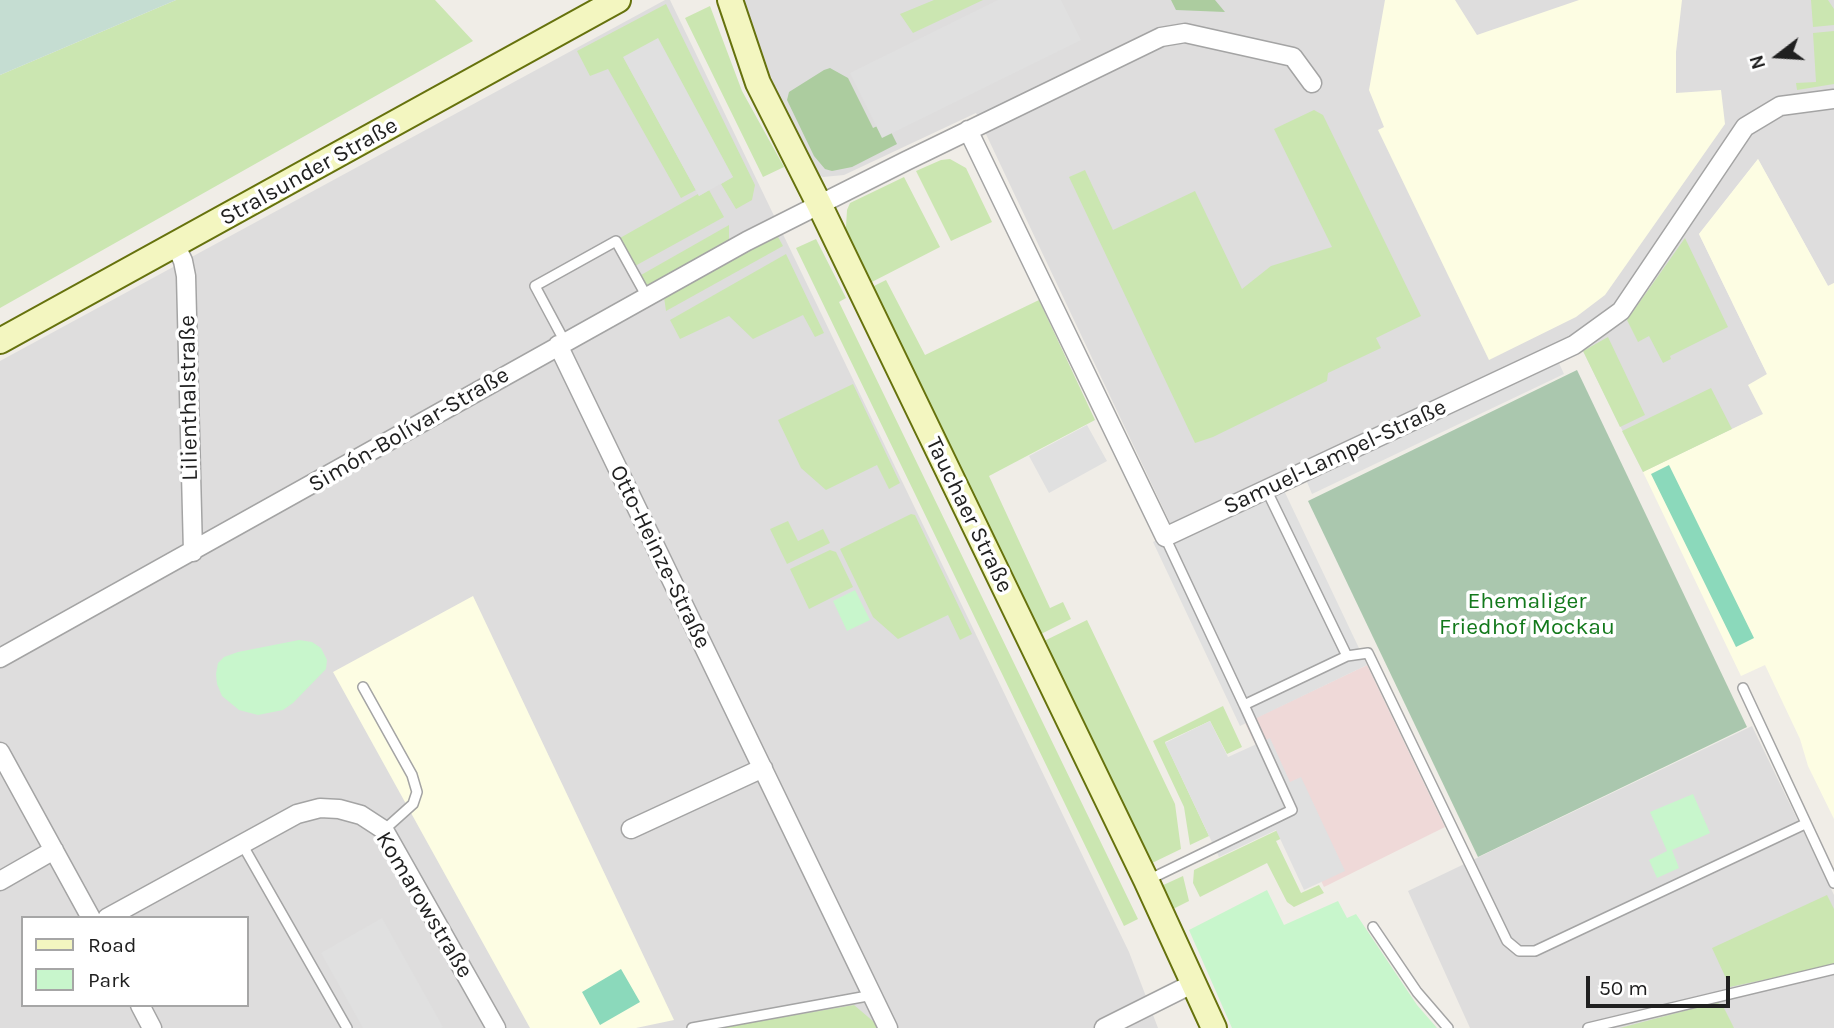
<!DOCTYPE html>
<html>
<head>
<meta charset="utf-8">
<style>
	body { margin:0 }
	#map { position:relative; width:1834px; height:1028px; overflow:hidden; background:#f0ede7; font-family:Karla,sans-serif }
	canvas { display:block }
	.legend { position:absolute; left:21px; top:916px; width:228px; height:91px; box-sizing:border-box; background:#fff; border:2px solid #a6a6a6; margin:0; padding:9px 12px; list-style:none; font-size:21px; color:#202020 }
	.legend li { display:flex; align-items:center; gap:14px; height:35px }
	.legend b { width:35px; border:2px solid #a6a6a6 }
	.north { position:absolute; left:1743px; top:21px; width:70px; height:70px; -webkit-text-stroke:5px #fff; paint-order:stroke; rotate:253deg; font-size:19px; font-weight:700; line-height:28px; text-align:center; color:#202020 }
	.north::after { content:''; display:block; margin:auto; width:24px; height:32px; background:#202020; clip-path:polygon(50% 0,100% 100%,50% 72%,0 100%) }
	.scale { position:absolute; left:1586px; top:976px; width:144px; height:32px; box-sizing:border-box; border:4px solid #202020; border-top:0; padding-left:9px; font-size:21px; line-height:24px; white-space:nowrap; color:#202020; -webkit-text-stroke:5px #fff; paint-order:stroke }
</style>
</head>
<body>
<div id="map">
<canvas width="1834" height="1028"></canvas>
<ul class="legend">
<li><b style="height:9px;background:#f3f6c0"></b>Road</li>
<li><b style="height:19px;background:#c8f6cc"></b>Park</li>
</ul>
<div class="north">N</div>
<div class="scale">50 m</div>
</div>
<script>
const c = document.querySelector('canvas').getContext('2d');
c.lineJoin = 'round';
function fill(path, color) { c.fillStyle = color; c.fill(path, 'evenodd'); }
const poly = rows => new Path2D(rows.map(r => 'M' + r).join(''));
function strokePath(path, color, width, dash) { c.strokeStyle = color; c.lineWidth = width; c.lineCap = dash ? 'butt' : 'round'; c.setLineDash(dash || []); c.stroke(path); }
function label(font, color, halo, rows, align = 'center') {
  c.font = font + ' Karla,sans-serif'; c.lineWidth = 7; c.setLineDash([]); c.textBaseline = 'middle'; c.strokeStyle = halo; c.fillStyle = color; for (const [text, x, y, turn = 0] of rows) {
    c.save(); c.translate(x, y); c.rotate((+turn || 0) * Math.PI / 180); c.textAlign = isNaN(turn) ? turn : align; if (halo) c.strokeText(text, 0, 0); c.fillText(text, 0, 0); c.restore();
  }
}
fill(poly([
	[665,0,670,0,1129,952,1158,1028,0,1028,0,361],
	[23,918,247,918,247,1005,23,1005],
	[743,0,1834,0,1834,283,1828,286,1758,159,1699,234,1767,374,1764,414,1643,472,1583,351,1172,527,976,113,844,175,823,177,814,173,806,162,775,88],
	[1752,726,1834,895,1834,1028,1470,1028,1408,891]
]), '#dedddd');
fill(poly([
	[1367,665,1445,827,1324,887,1245,723]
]), '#efd9d8');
fill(poly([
	[1385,0,1455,0,1477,35,1579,0,1682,0,1676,52,1676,93,1721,90,1725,124,1605,295,1576,317,1489,360,1378,130,1384,127,1369,90],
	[1758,159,1828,286,1834,283,1834,819,1808,766,1800,739,1765,665,1741,676,1643,472,1763,414,1748,385,1767,374,1699,234],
	[473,596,674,1020,636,1028,530,1028,333,672]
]), '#fdfde3');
fill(poly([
	[176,0,435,0,473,41,0,308,0,75],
	[934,0,983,0,913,33,900,14],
	[1811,0,1828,0,1834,9,1834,25,1813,27],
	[666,4,755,185,752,200,736,209,721,184,733,177,624,58,696,190,681,198,608,69,590,76,577,51],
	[710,6,742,91,784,167,763,177,685,18],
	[1834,31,1834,84,1797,90,1796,83,1816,82,1813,33],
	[1314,110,1323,115,1421,316,1376,338,1381,348,1328,373,1327,381,1213,437,1195,443,1069,177,1085,170,1113,230,1195,191,1242,289,1271,266,1332,247,1274,129],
	[950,159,966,168,992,222,951,241,916,171,941,160],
	[904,177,940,247,868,284,842,229,846,227,847,210,850,203],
	[709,190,724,217,635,266,620,238,698,194,699,196],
	[729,225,729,240,647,286,641,275],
	[777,235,783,246,666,311,664,297],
	[1685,238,1728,327,1670,356,1671,359,1663,363,1649,336,1638,342,1627,320],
	[816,239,846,298,839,302,1138,919,1124,926,796,248],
	[786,254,824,333,815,337,803,315,753,339,729,316,680,339,670,320],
	[886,280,925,355,1039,300,1095,420,989,476,1050,608,1063,602,1071,619,1037,636,870,288],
	[1608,337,1645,415,1620,427,1583,351],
	[853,384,900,483,889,489,877,465,826,490,801,468,778,420],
	[1711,388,1732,429,1643,472,1622,431],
	[911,514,915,515,972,634,960,640,948,615,898,639,873,617,840,549],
	[788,521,798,541,823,529,830,543,787,564,770,529],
	[830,550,836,552,853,587,809,609,790,569],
	[1087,620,1175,804,1181,849,1148,865,1042,642],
	[1223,706,1242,747,1227,754,1210,721,1165,742,1209,836,1190,845,1184,807,1153,741],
	[1282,828,1289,835,1276,841,1301,893,1319,885,1324,893,1294,907,1287,902,1267,863,1200,897,1193,883,1194,870],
	[1183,876,1189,901,1171,910,1159,887],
	[1827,895,1834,909,1834,965,1730,987,1712,948],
	[1718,1002,1720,1006,1722,1004,1734,1028,1620,1028],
	[854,1005,881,1028,718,1028]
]), '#cbe6b1');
fill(poly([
	[1171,0,1215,0,1225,12,1176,10],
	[830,68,848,78,873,128,884,123,887,124,897,144,852,167,832,171,825,169,814,156,787,100,789,92,824,70]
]), '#accc9f');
fill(poly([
	[0,0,176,0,0,75]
]), '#c5ddd2');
fill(poly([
	[1577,370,1747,727,1478,857,1308,501]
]), '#aac7ae');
fill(poly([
	[855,590,870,620,847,631,833,601],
	[299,640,312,642,321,648,327,660,326,669,293,703,283,710,258,715,239,710,222,696,217,684,216,674,218,663,224,657,238,652],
	[1693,794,1710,833,1672,850,1679,868,1657,878,1649,860,1667,851,1650,812],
	[1267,890,1284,925,1338,901,1347,918,1356,914,1417,1005,1437,1028,1232,1028,1189,930]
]), '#c8f6cc');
fill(poly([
	[1669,465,1754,638,1736,647,1651,474],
	[621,969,640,1002,600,1025,582,992]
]), '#8bd9bb');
fill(poly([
	[998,0,1061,0,1081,40,882,138,850,73],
	[658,38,733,177,699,196,623,57],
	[1558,361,1564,374,1312,494,1307,482],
	[1087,425,1107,461,1049,493,1029,456],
	[1280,482,1367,665,1240,726,1153,542],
	[1210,721,1228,757,1270,738,1290,782,1301,777,1345,871,1304,890,1276,830,1219,857,1165,743],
	[382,918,443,1027,441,1028,363,1028,321,953]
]), '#e0e0e0');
const lane = poly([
	[565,342,535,286,616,241,647,297],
	[1165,537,1244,705,1347,656,1266,489],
	[1347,656,1368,653,1507,941,1519,951,1535,951,1805,824],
	[363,687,412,775,417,792,413,804,384,830],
	[1743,688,1834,883],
	[242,844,347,1028],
	[1148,880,1292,810,1244,705],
	[1373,927,1417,992,1448,1028],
	[692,1028,873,995],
	[1588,1028,1834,969]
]);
const street = poly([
	[968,130,1165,537,1574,345,1621,311,1745,127,1780,106,1834,99],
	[176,246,183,261,186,276,193,552],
	[558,345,888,1028],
	[0,658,747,241,906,161,1161,37,1185,33,1293,57,1312,83],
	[0,752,91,918],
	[631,829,763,768],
	[0,881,54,850],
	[107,918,297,814,320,808,339,809,361,815,384,830,496,1028],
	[140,1005,152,1028],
	[1104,1028,1194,983]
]);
const secondary = poly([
	[730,0,758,83,819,204,1146,880,1214,1028],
	[0,341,618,0]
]);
strokePath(lane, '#a4a4a4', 12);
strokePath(street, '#a4a4a4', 21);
strokePath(secondary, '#66720d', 28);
strokePath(lane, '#fff', 9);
strokePath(street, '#fff', 18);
strokePath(secondary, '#f3f6c0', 24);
label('23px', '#202020', '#fff', [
	["Stralsunder Straße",309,172,-29],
	["Lilienthalstraße",189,398,-91],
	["Simón-Bolívar-Straße",409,430,-30],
	["Samuel-Lampel-Straße",1335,457,-25],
	["Tauchaer Straße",969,515,64],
	["Otto-Heinze-Straße",660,557,64],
	["Komarowstraße",424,905,59]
]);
label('23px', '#13791c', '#fff', [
	["Ehemaliger",1527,601],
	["Friedhof Mockau",1527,627]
]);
</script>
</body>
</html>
